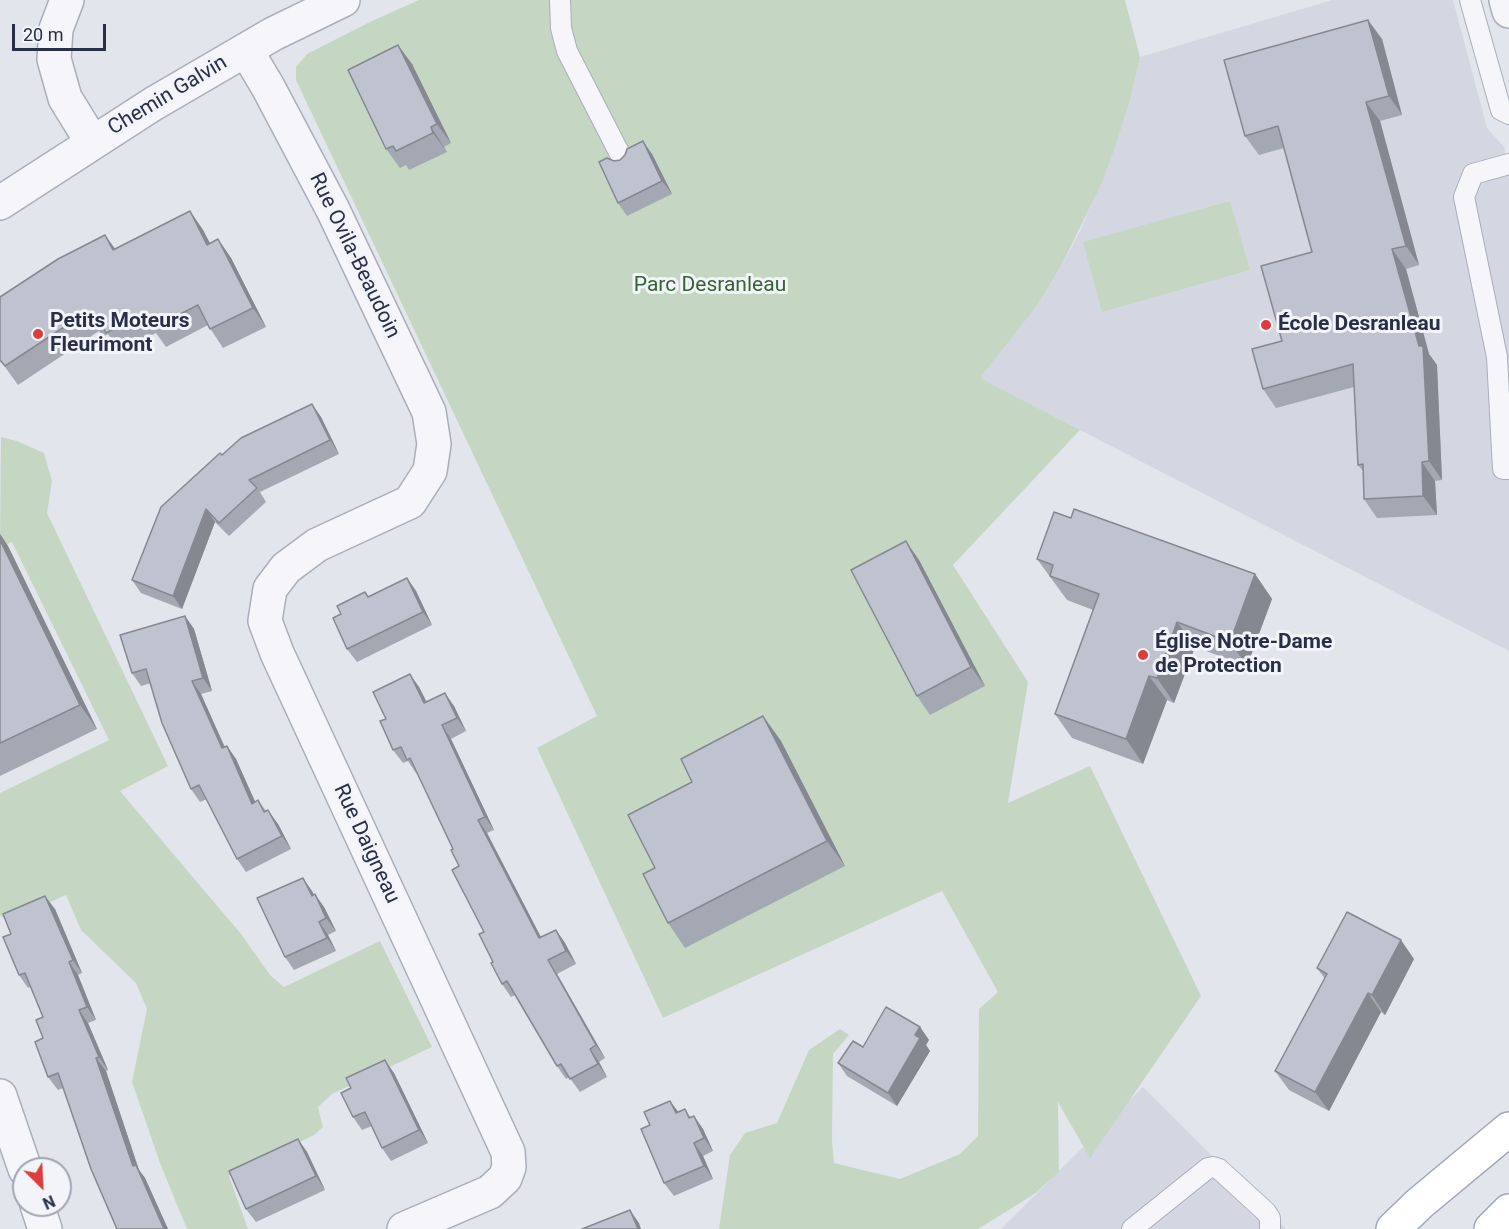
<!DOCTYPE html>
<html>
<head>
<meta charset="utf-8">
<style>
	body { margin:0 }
	#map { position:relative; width:1509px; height:1229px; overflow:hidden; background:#e2e5ec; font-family:Roboto,sans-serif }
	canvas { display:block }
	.north { position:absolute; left:12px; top:1157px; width:60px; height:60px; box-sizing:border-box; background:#f2f4f9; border:2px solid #a1a5b1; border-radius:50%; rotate:156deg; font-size:16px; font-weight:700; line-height:24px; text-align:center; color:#282f46 }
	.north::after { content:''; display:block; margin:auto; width:21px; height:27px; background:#dc3d3d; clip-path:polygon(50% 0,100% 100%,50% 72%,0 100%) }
	.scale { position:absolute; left:12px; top:24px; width:94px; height:27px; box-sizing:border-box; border:3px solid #282f46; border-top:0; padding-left:8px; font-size:18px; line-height:21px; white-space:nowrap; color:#282f46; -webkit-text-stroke:4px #f2f4f9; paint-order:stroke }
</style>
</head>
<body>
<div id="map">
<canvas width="1509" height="1229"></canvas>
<div class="north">N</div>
<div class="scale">20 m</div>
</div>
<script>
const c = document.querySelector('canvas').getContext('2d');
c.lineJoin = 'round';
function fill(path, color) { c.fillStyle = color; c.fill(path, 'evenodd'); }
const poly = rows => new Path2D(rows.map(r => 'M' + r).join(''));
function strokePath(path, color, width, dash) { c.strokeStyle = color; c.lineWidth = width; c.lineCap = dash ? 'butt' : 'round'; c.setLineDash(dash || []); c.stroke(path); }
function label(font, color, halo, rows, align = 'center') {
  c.font = font + ' Roboto,sans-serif'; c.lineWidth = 6; c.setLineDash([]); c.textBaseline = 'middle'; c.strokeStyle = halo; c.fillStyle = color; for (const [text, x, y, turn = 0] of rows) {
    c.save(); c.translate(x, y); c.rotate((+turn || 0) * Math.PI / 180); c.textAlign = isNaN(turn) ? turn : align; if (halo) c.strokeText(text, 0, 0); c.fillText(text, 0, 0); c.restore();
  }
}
fill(poly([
	[1332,0,1453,0,1487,128,1504,147,1509,168,1509,651,979,378,1036,307,1060,268,1081,229,1116,145,1130,101,1140,57],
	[1143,1087,1228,1172,1286,1229,1001,1229]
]), '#d4d7e1');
fill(poly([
	[419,0,1125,0,1140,57,1130,101,1116,145,1100,187,1060,268,1036,307,980,378,1080,430,953,565,1028,682,1008,803,1090,766,1201,996,1090,1158,1058,1102,1059,1172,1033,1195,978,1229,719,1229,730,1155,745,1133,777,1123,809,1050,840,1029,849,1035,833,1054,832,1140,834,1163,900,1179,960,1154,978,1136,979,1009,998,992,942,891,663,1018,537,748,597,716,296,80,296,67,307,54,372,21],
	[1230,201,1250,270,1102,312,1083,242],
	[1,437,17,441,44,453,52,481,47,513,168,766,120,791,241,934,270,975,284,987,380,941,432,1047,332,1094,318,1107,323,1127,314,1135,229,1176,248,1229,187,1229,160,1163,132,1082,147,1009,136,983,81,930,66,895,7,921,0,915,0,793,109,740,12,542,0,547]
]), '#c5d7c3');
const service = poly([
	[560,0,561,28,567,51,624,162],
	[1470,0,1501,110,1509,114],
	[1509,164,1473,174,1464,197,1497,357,1503,469,1509,469],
	[1132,1229,1208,1168,1213,1167,1219,1169,1266,1212,1270,1218,1270,1229]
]);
const minor = poly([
	[67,0,56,29,54,59,65,98,92,142],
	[246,50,268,87,333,210,429,412,434,444,430,471,410,502,317,545,286,568,270,589,265,621,277,653,508,1152,509,1167,505,1178,490,1192,404,1229],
	[0,1096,25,1169],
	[37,1205,45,1229]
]);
const tertiary = poly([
	[1506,0,1509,11],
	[0,203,153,104,273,34,343,0]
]);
const primary = poly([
	[1393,1229,1420,1203,1509,1129],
	[1491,1229,1509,1211]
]);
strokePath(service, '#aaaeba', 22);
strokePath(minor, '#aaaeba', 36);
strokePath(tertiary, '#aaaeba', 36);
strokePath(primary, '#a0a6b9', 36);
strokePath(service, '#f6f6fa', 20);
strokePath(minor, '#f6f6fa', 33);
strokePath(tertiary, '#f6f6fa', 33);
strokePath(primary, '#fff', 33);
fill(poly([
	[1382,39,1402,115,1380,121,1419,265,1406,269,1429,354,1437,365,1442,480,1435,481,1437,515,1377,518,1364,499,1363,471,1358,465,1354,387,1276,408,1263,389,1282,341,1312,252,1284,148,1259,155,1245,136],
	[412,64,451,143,444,147,447,152,409,170,406,165,400,168,386,149],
	[652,154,672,194,627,216,618,203,614,161],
	[190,211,203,230,210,243,218,239,231,258,266,327,223,348,208,325,166,347,156,333,119,351,108,334,103,337,99,331,18,385,0,360,105,235,115,249],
	[312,404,321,417,339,454,260,492,266,502,229,536,215,522,182,609,141,593,132,580,222,455],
	[1071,518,1255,574,1272,599,1247,666,1195,647,1174,703,1167,700,1143,764,1072,738,1055,714,1093,610,1067,600,1037,559],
	[0,534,8,546,97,729,0,776],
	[919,560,985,686,930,715,917,696],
	[407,578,416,591,432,625,357,662,347,649,341,614,368,597],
	[185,616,194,629,212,691,201,694,225,747,227,746,236,759,255,802,258,800,266,811,278,824,291,849,246,872,237,859,207,799,200,802,191,789,151,683,141,686,132,673],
	[419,687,427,702,454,706,466,731,451,739,494,830,487,833,541,937,556,930,565,943,576,964,557,974,605,1058,599,1062,607,1077,580,1092,569,1077,566,1079,557,1066,515,995,511,997,502,984,493,962,484,932,453,849,417,772,416,773,408,761,403,763,393,750,386,719],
	[763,716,781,741,845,866,685,948,668,923,655,868,692,782],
	[312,891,314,895,324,907,336,931,328,935,336,951,294,970,285,957],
	[55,909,82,973,78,975,96,1020,88,1023,108,1070,106,1071,139,1170,145,1178,168,1229,117,1229,63,1088,58,1090,48,1077,43,1038,43,1017,30,987,28,988,19,975,11,934],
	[1414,959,1385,1015,1381,1012,1329,1111,1289,1090,1275,1071,1325,979,1317,968],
	[920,1027,929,1040,926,1045,930,1051,897,1106,847,1076,838,1063,863,1047],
	[394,1073,428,1143,391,1161,382,1148,372,1126,362,1130,353,1117],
	[670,1101,678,1112,685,1109,691,1118,694,1116,703,1129,713,1151,703,1156,713,1179,674,1196,664,1183,650,1125],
	[298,1139,307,1152,325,1190,256,1222,246,1209]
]), '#a4a8b2');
fill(poly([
	[1368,20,1382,39,1402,115,1389,96],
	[398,45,412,64,451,143,437,124],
	[1366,102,1380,121,1419,265,1406,246],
	[431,127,444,147,447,152,433,133],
	[643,141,652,154,672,194,662,181],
	[190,211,203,230,220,263,207,245],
	[105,235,118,253,113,250],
	[218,239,231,258,266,327,253,308],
	[1392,249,1406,269,1429,354,1437,365,1442,480,1429,461,1419,346],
	[312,404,321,417,339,454,330,440],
	[1422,462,1435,481,1437,515,1423,496],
	[206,509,215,522,182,609,173,596],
	[0,534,8,546,97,729,80,705,0,540],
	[906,541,919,560,985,686,971,667],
	[1255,574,1272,599,1247,666,1230,642],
	[407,578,416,591,432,625,423,612],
	[185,616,194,629,212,691,203,678],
	[1177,622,1195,647,1174,703,1157,678],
	[410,674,419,687,433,716,424,703],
	[1149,676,1167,700,1143,764,1126,739],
	[192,681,201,694,231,762,222,748],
	[445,693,454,706,466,731,457,718],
	[763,716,781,741,845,866,827,841],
	[442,725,451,739,494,830,485,817],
	[227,746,236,759,262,817,252,804],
	[268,810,278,824,291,849,282,836],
	[478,820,487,833,548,951,539,938],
	[303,878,312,891,321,909,312,896],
	[315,894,324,907,336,931,326,918],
	[45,896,55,909,82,973,73,960],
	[319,922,328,935,336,951,327,938],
	[556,930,565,943,576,964,566,951],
	[1401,940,1414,959,1385,1015,1372,995],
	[548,960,557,974,605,1058,596,1045],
	[69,962,78,975,96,1020,87,1007],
	[1368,993,1381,1012,1329,1111,1315,1092],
	[79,1010,88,1023,108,1070,99,1057],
	[920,1027,929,1040,926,1045,930,1051,897,1106,888,1093,915,1035],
	[590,1049,599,1062,607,1077,598,1064],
	[96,1058,106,1071,139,1170,145,1178,168,1229,164,1229,133,1166],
	[385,1060,394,1073,428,1143,419,1130],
	[670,1101,680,1114,676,1113],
	[694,1116,703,1129,713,1151,704,1138],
	[298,1139,307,1152,325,1190,316,1176],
	[694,1143,703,1156,713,1179,704,1166],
	[630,1210,639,1223,641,1229,638,1229]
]), '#868891');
const building = poly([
	[1368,20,1389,96,1366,102,1406,246,1392,249,1419,346,1423,346,1429,461,1422,462,1423,496,1364,499,1363,464,1358,465,1353,364,1263,389,1252,349,1282,341,1261,266,1312,252,1278,126,1245,136,1224,60,1368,20],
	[398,45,437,124,431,127,433,133,396,151,393,146,386,149,348,70,398,45],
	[643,141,662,181,618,203,599,162,607,158,614,161,620,160,625,155,627,149,643,141],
	[190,211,207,245,218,239,253,308,210,329,198,305,153,328,145,313,106,333,97,314,90,318,87,312,5,366,0,360,0,297,58,259,105,235,113,250,190,211],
	[312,404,330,440,249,480,257,488,219,523,206,509,173,596,132,580,161,507,220,453,222,455,241,438,312,404],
	[1074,509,1255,574,1230,642,1177,622,1157,678,1149,676,1126,739,1055,714,1099,594,1050,576,1053,565,1037,559,1054,512,1071,518,1074,509],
	[0,540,80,705,0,743,0,540],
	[906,541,971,667,917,696,851,570,906,541],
	[407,578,423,612,347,649,333,618,341,614,337,606,365,592,368,597,407,578],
	[185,616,203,678,192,681,222,748,227,746,252,804,258,800,264,812,268,810,282,836,237,859,199,785,191,789,162,723,146,669,132,673,120,635,185,616],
	[410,674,424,703,445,693,457,718,442,725,485,817,478,820,539,938,556,930,566,951,548,960,596,1045,590,1049,598,1064,570,1079,561,1064,557,1066,507,981,502,984,491,963,493,962,479,934,484,932,452,870,459,866,451,850,453,849,410,758,407,760,401,747,393,750,380,721,386,719,373,692,410,674],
	[763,716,827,841,668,923,643,874,655,868,628,815,692,782,681,759,763,716],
	[303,878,312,896,315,894,326,918,319,922,327,938,285,957,257,898,303,878],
	[45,896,73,960,69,962,87,1007,79,1010,99,1057,96,1058,133,1166,136,1165,164,1229,117,1229,91,1169,58,1073,48,1077,35,1042,43,1038,36,1020,43,1017,25,973,19,975,3,937,11,934,3,914,45,896],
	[1347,912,1401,940,1372,995,1368,993,1315,1092,1275,1071,1327,974,1317,968,1347,912],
	[886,1007,920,1027,915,1035,920,1038,888,1093,838,1063,853,1041,863,1047,886,1007],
	[385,1060,419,1130,382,1148,365,1112,353,1117,341,1093,351,1088,346,1078,385,1060],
	[670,1101,676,1113,685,1109,689,1118,694,1116,704,1138,694,1143,704,1166,664,1183,641,1129,650,1125,644,1112,670,1101],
	[298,1139,316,1176,246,1209,229,1171,298,1139],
	[630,1210,638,1229,582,1229,630,1210]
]);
fill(building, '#bfc3cf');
strokePath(building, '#868891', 1.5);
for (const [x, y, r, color] of [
	[1266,325,6,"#dc3d3d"],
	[38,334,6,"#dc3d3d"],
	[1143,655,6,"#dc3d3d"]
]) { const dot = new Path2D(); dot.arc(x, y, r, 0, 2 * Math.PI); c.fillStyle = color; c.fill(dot); strokePath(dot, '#f2f4f9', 2); }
label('21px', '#282f46', '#f2f4f9', [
	["Chemin Galvin",168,96,-31],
	["Rue Ovila-Beaudoin",354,256,64],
	["Rue Daigneau",366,844,65]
]);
label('21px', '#366334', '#f2f4f9', [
	["Parc Desranleau",710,286]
]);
label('bold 21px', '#282f46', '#f2f4f9', [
	["Petits Moteurs",50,322],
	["Fleurimont",50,346],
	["École Desranleau",1278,325],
	["Église Notre-Dame",1155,643],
	["de Protection",1155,667]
], 'left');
</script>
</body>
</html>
